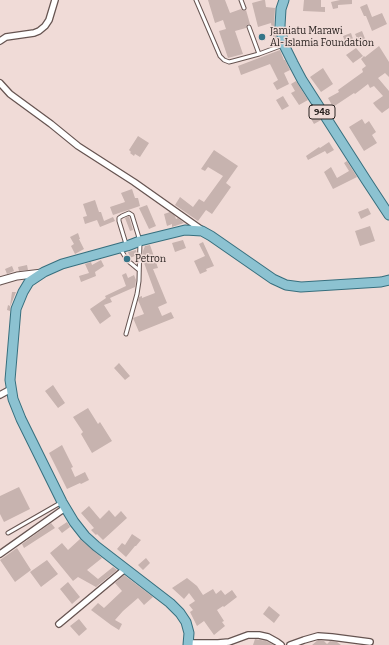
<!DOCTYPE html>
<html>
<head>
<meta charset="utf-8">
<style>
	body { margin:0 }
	canvas { display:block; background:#f0dbd7 }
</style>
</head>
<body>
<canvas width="389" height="645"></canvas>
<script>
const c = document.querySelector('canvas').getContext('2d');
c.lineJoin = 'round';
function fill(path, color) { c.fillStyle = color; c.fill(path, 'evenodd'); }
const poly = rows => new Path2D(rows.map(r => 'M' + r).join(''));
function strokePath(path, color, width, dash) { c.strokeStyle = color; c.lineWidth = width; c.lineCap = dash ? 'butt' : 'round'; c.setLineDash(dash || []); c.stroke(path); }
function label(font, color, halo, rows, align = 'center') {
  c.font = font + ' Bitter,serif'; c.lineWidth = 3; c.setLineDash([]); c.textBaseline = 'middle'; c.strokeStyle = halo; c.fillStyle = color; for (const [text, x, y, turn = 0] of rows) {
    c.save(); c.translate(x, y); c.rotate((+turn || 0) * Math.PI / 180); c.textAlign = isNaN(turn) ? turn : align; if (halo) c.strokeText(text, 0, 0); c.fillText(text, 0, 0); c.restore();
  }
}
fill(poly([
	[208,0,225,0,230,13,241,9,243,11,246,10,250,24,247,25,246,28,235,31,243,54,228,58,219,31,226,29,223,20,215,23],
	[263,0,265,0,266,7,275,8,274,26,278,44,274,45,271,23,258,27,252,3],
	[304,0,321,0,321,7,325,7,325,12,303,11],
	[340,0,352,0,352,4,338,5,338,8,333,9,331,2],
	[367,4,372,17,382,13,387,24,372,31,366,16,364,16,360,7],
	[320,28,330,28,330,32,320,33],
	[362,31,366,41,360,44,355,34],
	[351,33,353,39,345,42,343,36],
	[379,46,389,62,389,77,385,73,378,78,389,91,389,108,382,113,376,107,373,103,383,96,374,86,370,88,368,84,355,94,354,93,333,107,328,98,339,92,338,90,363,72,362,69,366,66,361,59,364,56,365,57],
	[356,48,363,56,353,63,346,55],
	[280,50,284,60,285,60,290,70,284,73,289,84,277,90,273,83,278,80,270,64,241,75,238,66],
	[323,68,333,84,321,92,310,77],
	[296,81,308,100,299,105,291,93,295,91,291,84],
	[283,96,289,106,282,110,276,100],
	[316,114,321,120,314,124,310,117],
	[362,119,365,124,369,121,376,132,372,135,377,143,364,151,349,127],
	[138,136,149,143,140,157,135,154,134,156,130,153,131,152,129,150],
	[329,142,334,150,327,154,325,151,308,160,306,156,319,147,320,148],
	[214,150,238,166,226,183,231,187,212,214,206,210,198,221,175,205,180,197,193,207,199,199,204,202,223,176,208,167,205,171,201,169],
	[347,161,357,177,333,189,324,172,331,167,337,178,349,171,344,163],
	[132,189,135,198,138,198,140,206,113,215,110,207,125,202,121,193],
	[95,200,99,212,101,212,104,221,113,217,115,221,100,227,97,220,85,224,83,217,87,216,83,204],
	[147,205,156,226,149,229,139,208],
	[368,208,371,214,361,219,358,212],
	[170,212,175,216,176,219,178,218,184,223,172,227,172,224,167,226,164,214],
	[129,216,133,230,130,231,125,218],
	[370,226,375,241,360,246,355,231],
	[78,233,80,239,79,239,84,249,75,254,71,246,74,244,70,237],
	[183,240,186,248,175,252,172,243],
	[203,242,214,266,206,269,207,271,200,274,194,261,205,256,199,244],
	[150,245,158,268,153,269,167,303,158,307,162,316,171,312,174,318,139,332,133,318,144,314,138,300,139,297,142,296,142,298,155,293,143,260,143,251,145,246],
	[136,250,137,255,130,258,128,252],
	[101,260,104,266,95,272,96,276,81,282,79,276,89,273,85,264,91,262,92,265],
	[27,265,28,270,19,271,18,267],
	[12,266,14,271,7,274,5,269],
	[126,273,128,278,134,275,136,280,135,287,110,298,112,302,104,305,111,316,100,324,90,309,106,298,105,296,126,286,122,275],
	[12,292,16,292,10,307,10,311,7,310,8,305,10,306],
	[119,363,130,376,125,380,114,368],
	[53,385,65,403,58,408,45,391],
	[88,408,98,424,100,422,112,441,92,453,81,434,83,432,73,417],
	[62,445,73,467,71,468,75,477,85,472,89,480,81,484,80,483,67,489,49,453],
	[19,487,30,509,4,522,0,514,0,496],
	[89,506,100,519,109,510,115,517,121,511,127,518,103,540,97,534,96,535,91,530,94,528,81,513],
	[67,522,70,527,62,533,58,528],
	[51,523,55,528,24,548,22,544],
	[132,534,141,540,136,546,135,546,126,557,117,549,122,543,125,545],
	[80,539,102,558,87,570,98,579,113,567,117,570,96,587,78,577,73,581,50,553,62,543,68,550],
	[17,548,31,570,15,582,0,560],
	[146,558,150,563,143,570,138,565],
	[47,560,58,574,41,587,30,572],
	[124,575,153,597,144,605,138,598,123,611,115,620,122,624,119,630,111,625,91,610,98,603,104,608,122,591,115,583],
	[187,578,197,586,203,595,213,589,216,594,221,590,225,595,232,590,237,597,224,607,223,606,217,610,224,621,222,622,225,626,214,635,204,621,197,626,190,612,193,610,189,605,195,601,189,593,184,599,172,588],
	[68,582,80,597,72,604,60,589],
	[269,606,280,615,274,623,263,614],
	[79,619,87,629,79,636,70,626],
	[255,639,266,641,274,645,253,645],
	[318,640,324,641,327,644,330,641,337,642,341,645,312,645]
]), '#c7b3af');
const service = poly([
	[196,0,220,56,224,60,229,62,233,61,259,54],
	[241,0,244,8],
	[249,27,259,54,283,45],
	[121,250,127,260,139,270],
	[126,334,137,294,139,281,140,241,132,215,129,213,122,216,119,218,119,221,126,244],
	[8,533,62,502]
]);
const minor = poly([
	[0,41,6,37,34,33,39,31,45,26,49,20,55,0],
	[0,83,10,94,51,124,78,146,134,182,202,230],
	[0,395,11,389],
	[0,554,65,508],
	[59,624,125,569],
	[189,643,218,643,229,642,248,635,259,635,268,637,277,642,281,645],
	[290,645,304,640,318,636,332,637,370,642]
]);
const tertiary = poly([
	[0,281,17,276,42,273]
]);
const primary = poly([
	[284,0,281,9,280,26,284,45,293,63,302,80,366,180,389,215],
	[188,645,189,633,186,622,180,613,170,603,96,546,85,536,74,522,62,502,21,419,13,399,10,380,16,309,23,292,29,282,44,272,62,264,127,246,140,241,185,230,202,231,211,236,273,279,286,285,301,287,381,282,389,280]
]);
strokePath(service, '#665451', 5);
strokePath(minor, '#665451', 8);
strokePath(tertiary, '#665451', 9);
strokePath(primary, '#376f7e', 11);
strokePath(service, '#fff', 3);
strokePath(minor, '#fff', 5.5);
strokePath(tertiary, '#fff', 7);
strokePath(primary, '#8cc2d1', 9);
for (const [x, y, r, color] of [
	[262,37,4,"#347588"],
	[127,259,4,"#347588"]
]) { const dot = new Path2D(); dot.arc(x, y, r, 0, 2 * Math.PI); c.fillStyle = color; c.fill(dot); strokePath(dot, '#f0dbd7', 1.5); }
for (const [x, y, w] of [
	[322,112,26]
]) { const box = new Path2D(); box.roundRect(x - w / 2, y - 7, w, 14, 3); c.fillStyle = '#f0dbd7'; c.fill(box); strokePath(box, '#27201e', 1); }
label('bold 9px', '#27201e', null, [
	["948",322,112]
]);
label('10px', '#27201e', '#f0dbd7', [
	["Jamiatu Marawi",270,31],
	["Al-Islamia Foundation",270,43],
	["Petron",135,259]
], 'left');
</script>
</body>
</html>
